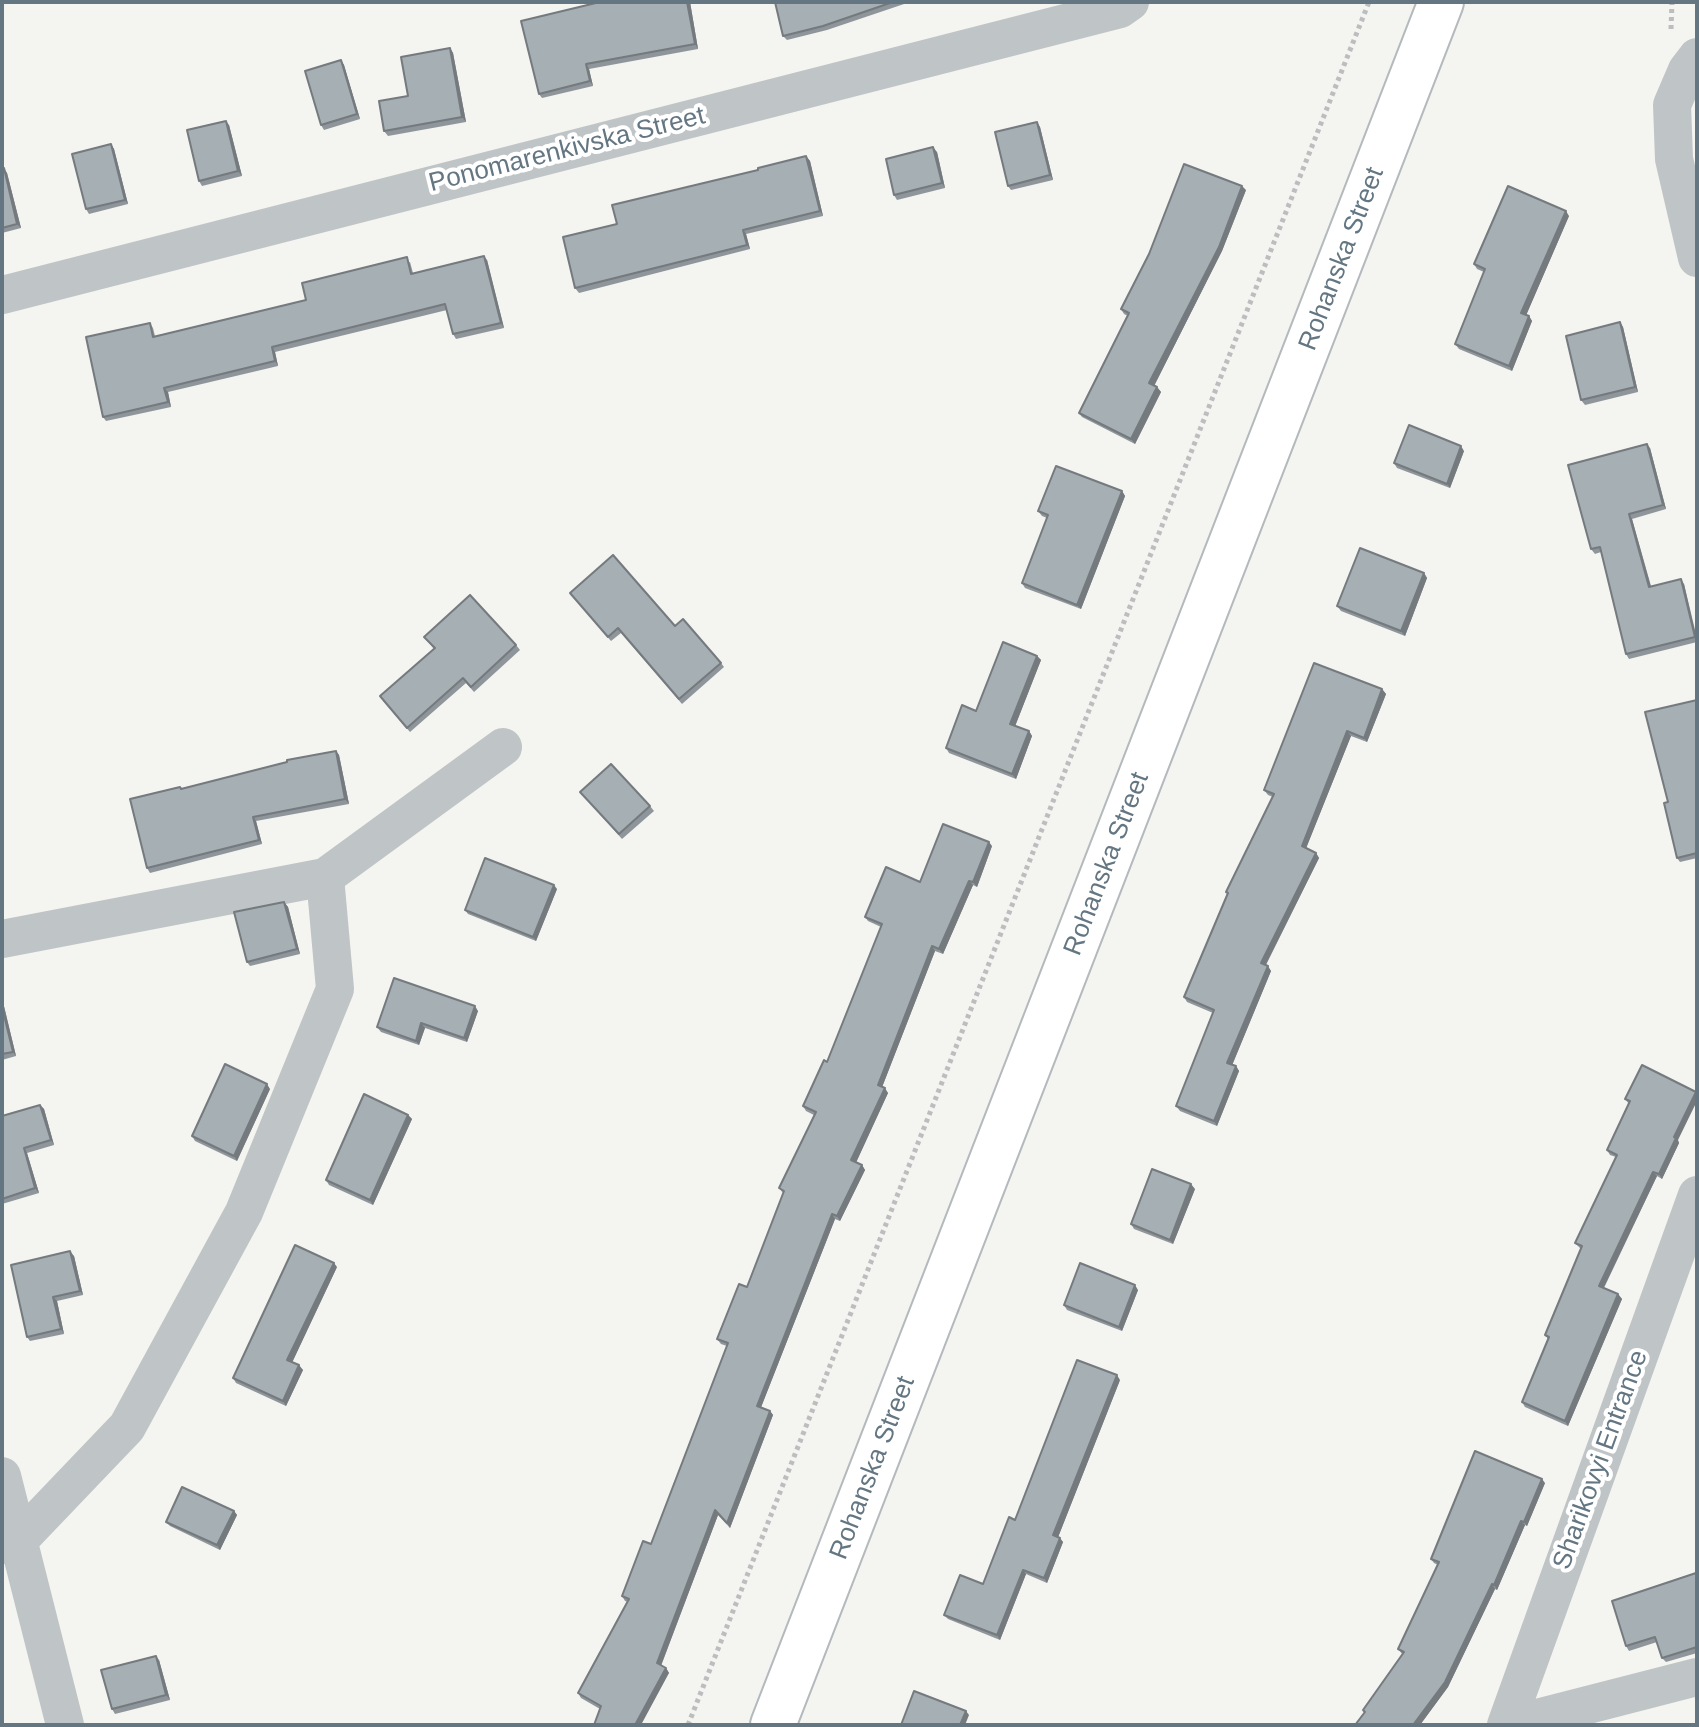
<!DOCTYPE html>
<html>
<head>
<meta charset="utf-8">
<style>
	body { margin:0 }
	#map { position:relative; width:1699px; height:1727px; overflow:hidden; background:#f4f4f0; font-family:Helvetica,sans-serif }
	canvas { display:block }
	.frame { position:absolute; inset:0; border:4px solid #637682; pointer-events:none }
</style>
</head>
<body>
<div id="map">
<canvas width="1699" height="1727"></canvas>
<div class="frame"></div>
</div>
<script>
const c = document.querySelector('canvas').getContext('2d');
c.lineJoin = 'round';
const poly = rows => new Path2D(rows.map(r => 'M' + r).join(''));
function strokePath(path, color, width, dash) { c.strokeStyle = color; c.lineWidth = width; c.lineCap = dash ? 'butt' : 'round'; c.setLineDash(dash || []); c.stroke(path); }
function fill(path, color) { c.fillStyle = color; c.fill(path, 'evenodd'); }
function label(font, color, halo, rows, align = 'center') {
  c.font = font + ' Helvetica,sans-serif'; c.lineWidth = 8; c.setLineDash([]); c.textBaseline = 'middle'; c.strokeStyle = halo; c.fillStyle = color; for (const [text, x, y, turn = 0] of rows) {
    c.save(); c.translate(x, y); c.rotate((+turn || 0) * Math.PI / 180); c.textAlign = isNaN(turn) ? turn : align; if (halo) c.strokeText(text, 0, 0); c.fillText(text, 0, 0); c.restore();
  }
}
const secondary = poly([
	[773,1725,1441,2]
]);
strokePath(secondary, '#b4b9bd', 48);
strokePath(poly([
	[1671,29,1672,2],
	[688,1725,1369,2]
]), '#bbbdbf', 5, [4, 4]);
strokePath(poly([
	[1697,57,1687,70,1672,105,1674,159,1697,258],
	[2,295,1120,9,1130,2],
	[2,939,325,877],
	[2,1476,65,1725],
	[2,1545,18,1541,127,1427,244,1212,335,989,325,877,503,747],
	[1506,1725,1697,1195],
	[1510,1725,1697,1677]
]), '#bfc4c6', 38);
strokePath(secondary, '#fff', 44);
fill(poly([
	[600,2,690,2,698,49,589,69,593,86,542,98,539,94],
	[775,2,910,2,827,30,787,40,783,36],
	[450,48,453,53,466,122,388,136,384,131,408,96],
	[341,60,344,65,360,119,324,130,321,125],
	[1037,122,1040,127,1053,180,1011,190,1008,186],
	[229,125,242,176,202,186,199,181],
	[111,144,114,149,128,204,89,214,86,209],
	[937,152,945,188,897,200,894,195],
	[806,156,810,161,823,216,746,234,750,249,579,293,575,288,617,224,758,170],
	[2,169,7,173,21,228,2,233],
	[1246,190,1222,251,1154,386,1157,387,1161,392,1135,444,1082,417,1079,413,1128,316,1124,314,1121,309],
	[1569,216,1526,315,1529,316,1532,321,1512,371,1459,349,1455,344,1484,272,1477,269,1474,264],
	[487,260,504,328,456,339,453,334,447,310,275,352,278,366,168,392,171,407,106,421,103,417,150,323,153,328,155,336,306,300,410,262,413,273],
	[1620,322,1623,327,1638,392,1585,405,1581,400],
	[1650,448,1666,509,1632,519,1651,586,1684,584,1697,638,1697,642,1629,659,1626,654,1601,552,1595,554,1591,549],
	[1464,451,1450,488,1397,468,1394,463],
	[1122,491,1125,496,1081,609,1025,588,1022,583,1047,518,1042,516,1038,511],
	[1424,573,1427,578,1405,636,1341,611,1337,606],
	[573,597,675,626,721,663,724,667,682,704,621,633,611,641],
	[424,637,516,645,520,650,474,692,466,683,410,732,383,701,434,649],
	[1037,656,1041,660,1015,726,1029,731,1032,736,1016,779,949,753,946,748,976,711],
	[1382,689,1386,694,1367,742,1351,736,1306,848,1316,853,1319,858,1266,965,1271,971,1232,1065,1236,1066,1239,1071,1217,1126,1180,1111,1176,1106,1213,1013,1187,1002,1184,997,1227,894,1226,892,1273,797,1268,795,1264,790],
	[1697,700,1697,858,1680,862,1677,858,1668,802],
	[336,751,339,755,349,804,256,821,262,844,150,873,147,868,182,789],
	[580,792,650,806,654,811,622,839],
	[992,846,977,887,973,885,943,954,935,951,882,1087,888,1093,856,1162,862,1165,865,1170,840,1221,835,1219,761,1407,770,1411,773,1415,730,1528,718,1515,661,1666,666,1668,669,1673,600,1709,581,1698,578,1693,628,1602,625,1601,622,1596,651,1544,727,1346,721,1344,717,1339,747,1287,783,1193,779,1188,814,1115,806,1111,803,1106,827,1062,881,927,868,921,865,917,920,882],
	[557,889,536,941,468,914,465,910],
	[284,902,288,907,300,954,250,966,247,962],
	[2,998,16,1056,2,1060],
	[478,1011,467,1042,425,1028,419,1045,381,1032,377,1027],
	[1642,1065,1679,1143,1662,1179,1657,1176,1604,1288,1618,1294,1622,1299,1568,1426,1525,1407,1522,1402,1548,1339,1545,1335,1581,1249,1575,1243,1616,1157,1610,1155,1607,1150,1629,1104,1625,1099],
	[270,1089,237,1161,195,1141,192,1136],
	[40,1105,44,1109,54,1145,27,1153,39,1193,2,1204,2,1116],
	[408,1115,412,1119,373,1205,329,1185,326,1180],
	[1195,1189,1173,1244,1134,1229,1131,1224],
	[74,1256,83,1295,57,1301,64,1334,30,1341,27,1337],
	[337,1267,292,1362,303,1370,286,1406,236,1383,233,1378],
	[1138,1290,1122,1331,1067,1310,1064,1305],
	[1120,1380,1058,1537,1063,1542,1047,1583,1026,1574,1000,1640,948,1619,944,1615,983,1584,1015,1520],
	[1545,1483,1527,1526,1525,1525,1497,1590,1495,1589,1448,1687,1420,1725,1355,1725,1364,1712,1363,1710,1403,1655,1398,1649,1438,1565,1434,1563,1431,1559],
	[234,1511,237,1515,220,1550,170,1526,166,1522],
	[1697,1574,1697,1653,1666,1662,1662,1658,1657,1642,1629,1651,1626,1646],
	[159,1660,170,1700,115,1714,112,1709]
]), '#8f969b');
fill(poly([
	[687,2,690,2,698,49,695,44],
	[450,48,453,53,466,122,462,117],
	[341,60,344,65,360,119,357,114],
	[586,64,589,69,593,86,590,81],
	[226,121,229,125,242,176,238,171],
	[1037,122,1040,127,1053,180,1050,175],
	[111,144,114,149,128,204,125,200],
	[933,147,937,152,945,188,942,183],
	[806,156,810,161,823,216,820,211],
	[4,168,7,173,21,228,17,224],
	[1242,186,1246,190,1222,251,1153,388,1149,383],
	[1566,211,1569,216,1525,318,1521,313],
	[743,230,746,234,750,249,747,245],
	[484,256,487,260,504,328,501,323],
	[1529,316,1532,321,1512,371,1509,366],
	[1620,322,1623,327,1638,392,1635,387],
	[272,347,275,352,278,366,275,361],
	[1157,387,1161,392,1135,444,1131,439],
	[164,388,168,392,171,407,168,402],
	[1647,444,1650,448,1666,509,1663,505],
	[1461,446,1464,451,1450,488,1447,484],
	[1122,491,1125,496,1081,609,1077,605],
	[1629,514,1632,519,1652,591,1649,587],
	[1424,573,1427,578,1405,636,1401,631],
	[1681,579,1684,584,1697,641,1695,637],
	[1037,656,1041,660,1014,729,1010,724],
	[1382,689,1386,694,1367,742,1364,738],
	[1029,731,1032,736,1016,779,1012,774],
	[1347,731,1351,736,1305,851,1302,846],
	[336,751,339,755,349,804,345,799],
	[253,817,256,821,262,844,259,840],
	[989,842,992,846,977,887,973,882],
	[1316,853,1319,858,1264,968,1261,963],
	[969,881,973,885,943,954,939,949],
	[554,885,557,889,536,941,533,937],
	[284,902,288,907,300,954,297,949],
	[932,946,935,951,881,1090,878,1085],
	[1268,966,1271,971,1231,1068,1227,1063],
	[2,998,16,1056,13,1052,2,1007],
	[475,1006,478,1011,467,1042,464,1038],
	[421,1023,425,1028,419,1045,416,1041],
	[1236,1066,1239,1071,1217,1126,1214,1121],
	[267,1084,270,1089,237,1161,234,1156],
	[885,1088,888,1093,855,1165,851,1160],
	[1696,1092,1697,1101,1678,1140,1679,1143,1662,1179,1659,1174,1674,1137],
	[40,1105,44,1109,54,1145,51,1140],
	[408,1115,412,1119,373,1205,370,1200],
	[24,1148,27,1153,39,1193,35,1188],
	[862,1165,865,1170,840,1221,837,1216],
	[1653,1172,1657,1176,1602,1291,1599,1286],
	[1191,1184,1195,1189,1173,1244,1170,1240],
	[832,1214,835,1219,760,1410,757,1406],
	[70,1251,74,1256,83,1295,80,1291],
	[334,1263,337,1267,291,1365,287,1360],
	[1135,1285,1138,1290,1122,1331,1119,1327],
	[1618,1294,1622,1299,1568,1426,1565,1421],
	[53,1297,57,1301,64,1334,61,1329],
	[299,1365,303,1370,286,1406,283,1401],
	[1117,1375,1120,1380,1057,1540,1053,1535],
	[770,1411,773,1415,730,1528,727,1523],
	[1542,1479,1545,1483,1527,1526,1524,1522],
	[715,1510,718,1515,660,1668,657,1663],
	[234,1511,237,1515,220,1550,217,1545],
	[1521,1521,1525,1525,1497,1590,1494,1585],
	[1060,1538,1063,1542,1047,1583,1044,1578],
	[1023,1570,1026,1574,1000,1640,997,1635],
	[1492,1584,1495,1589,1448,1687,1420,1725,1413,1725],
	[156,1656,159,1660,170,1700,166,1695],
	[666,1668,669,1673,641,1725,635,1725],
	[966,1711,969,1715,965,1725,960,1725]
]), '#747a7e');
const building = poly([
	[600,2,687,2,695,44,586,64,590,81,539,94,521,21,600,2],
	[775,2,893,2,823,26,783,36,775,2],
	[450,48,462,117,384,131,379,101,408,96,401,57,450,48],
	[341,60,357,114,321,125,305,71,341,60],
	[226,121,238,171,199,181,187,130,226,121],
	[1037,122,1050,175,1008,186,995,132,1037,122],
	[111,144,125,200,86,209,72,154,111,144],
	[933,147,942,183,894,195,886,159,933,147],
	[806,156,820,211,743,230,747,245,575,288,563,237,617,224,612,205,758,170,758,168,806,156],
	[1184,164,1242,186,1219,247,1149,383,1157,387,1131,439,1079,413,1129,313,1121,309,1149,254,1184,164],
	[4,168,17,224,2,228,2,169,4,168],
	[1508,186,1566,211,1521,313,1529,316,1509,366,1455,344,1485,269,1474,264,1508,186],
	[484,256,501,323,453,334,445,304,272,347,275,361,164,388,168,402,103,417,86,337,150,323,153,337,306,300,302,283,407,257,411,274,484,256],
	[1620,322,1635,387,1581,400,1566,336,1620,322],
	[1409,425,1461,446,1447,484,1394,463,1409,425],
	[1647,444,1663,505,1629,514,1649,587,1681,579,1695,637,1626,654,1600,547,1591,549,1568,465,1647,444],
	[1056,466,1122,491,1077,605,1022,583,1048,515,1038,511,1056,466],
	[1360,548,1424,573,1401,631,1337,606,1360,548],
	[613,555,675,626,683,619,721,663,679,699,618,628,608,637,570,593,613,555],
	[470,595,516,645,471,687,463,678,407,728,380,696,435,648,424,637,470,595],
	[1003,642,1037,656,1010,724,1029,731,1012,774,946,748,962,705,976,711,1003,642],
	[1314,663,1382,689,1364,738,1347,731,1302,846,1316,853,1261,963,1268,966,1227,1063,1236,1066,1214,1121,1176,1106,1214,1010,1184,997,1228,893,1226,892,1274,794,1264,790,1314,663],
	[1697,700,1697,853,1677,858,1664,803,1668,802,1645,712,1697,700],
	[336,751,345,799,253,817,259,840,147,868,130,799,180,787,181,789,287,762,287,760,336,751],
	[611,764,650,806,619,834,580,792,611,764],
	[943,824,989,842,973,882,969,881,939,949,932,946,878,1085,885,1088,851,1160,862,1165,837,1216,832,1214,757,1406,770,1411,727,1523,715,1510,657,1663,666,1668,635,1725,594,1725,601,1706,578,1693,629,1599,622,1596,643,1541,651,1544,728,1343,717,1339,739,1284,747,1287,784,1191,779,1188,816,1112,803,1106,824,1060,827,1062,882,924,865,917,886,867,920,882,943,824],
	[485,858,554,885,533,937,465,910,485,858],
	[284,902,297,949,247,962,234,912,284,902],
	[394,978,475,1006,464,1038,421,1023,416,1041,377,1027,394,978],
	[2,1007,13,1052,2,1054,2,1007],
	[225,1064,267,1084,234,1156,192,1136,225,1064],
	[1642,1065,1696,1092,1674,1137,1676,1138,1659,1174,1653,1172,1599,1286,1618,1294,1565,1421,1522,1402,1549,1337,1545,1335,1582,1246,1575,1243,1617,1155,1607,1150,1630,1101,1625,1099,1642,1065],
	[364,1094,408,1115,370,1200,326,1180,364,1094],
	[40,1105,51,1140,24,1148,35,1188,2,1199,2,1116,40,1105],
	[1152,1169,1191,1184,1170,1240,1131,1224,1152,1169],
	[295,1245,334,1263,287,1360,299,1365,283,1401,233,1378,295,1245],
	[70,1251,80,1291,53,1297,61,1329,27,1337,11,1265,70,1251],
	[1080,1263,1135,1285,1119,1327,1064,1305,1080,1263],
	[1077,1360,1117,1375,1053,1535,1060,1538,1044,1578,1023,1570,997,1635,944,1615,960,1575,983,1584,1009,1517,1015,1520,1077,1360],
	[1475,1451,1542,1479,1524,1522,1521,1521,1494,1585,1492,1584,1445,1682,1413,1725,1355,1725,1365,1712,1363,1710,1404,1652,1398,1649,1439,1562,1431,1559,1475,1451],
	[182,1487,234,1511,217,1545,166,1522,182,1487],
	[1696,1573,1697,1647,1662,1658,1655,1637,1626,1646,1612,1601,1696,1573],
	[156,1656,166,1695,112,1709,101,1670,156,1656],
	[914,1691,966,1711,960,1725,901,1725,914,1691]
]);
fill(building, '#a6afb4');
strokePath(building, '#747a7e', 2);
label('26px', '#637682', '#fff', [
	["Ponomarenkivska Street",567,150,-14],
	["Rohanska Street",1342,259,-69],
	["Rohanska Street",1107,864,-69],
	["Sharikovyi Entrance",1601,1460,-70],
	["Rohanska Street",873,1468,-69]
]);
</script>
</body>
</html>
